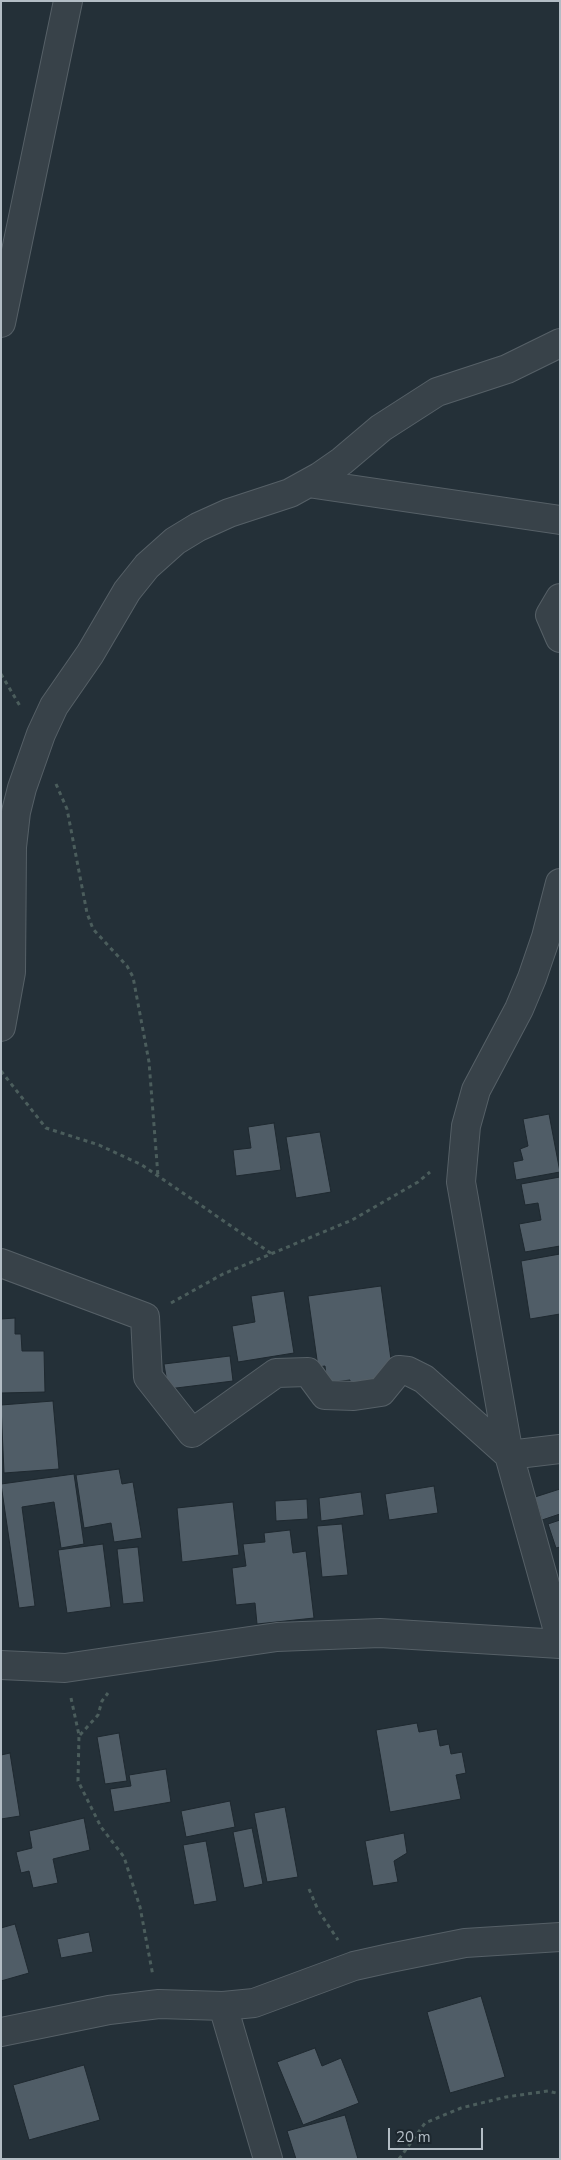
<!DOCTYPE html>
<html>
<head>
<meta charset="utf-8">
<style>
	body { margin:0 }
	#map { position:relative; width:561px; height:2160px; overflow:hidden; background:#243038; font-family:"Nunito Sans",sans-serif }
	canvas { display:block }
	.frame { position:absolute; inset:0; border:2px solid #b3bdc5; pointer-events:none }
	.scale { position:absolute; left:388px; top:2128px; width:95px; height:22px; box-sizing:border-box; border:2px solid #b3bdc5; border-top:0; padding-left:6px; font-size:15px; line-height:18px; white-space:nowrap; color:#b3bdc5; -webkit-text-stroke:4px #1d272e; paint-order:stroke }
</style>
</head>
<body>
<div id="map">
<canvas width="561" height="2160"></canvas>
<div class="frame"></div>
<div class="scale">20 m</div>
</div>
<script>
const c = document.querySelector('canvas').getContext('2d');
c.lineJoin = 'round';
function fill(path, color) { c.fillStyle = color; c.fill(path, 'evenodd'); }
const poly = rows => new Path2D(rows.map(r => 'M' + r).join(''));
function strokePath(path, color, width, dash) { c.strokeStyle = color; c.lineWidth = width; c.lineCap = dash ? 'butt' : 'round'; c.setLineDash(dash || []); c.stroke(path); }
const building = poly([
	[549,1114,560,1172,516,1180,513,1162,523,1160,520,1149,528,1146,523,1119,549,1114],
	[274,1123,281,1170,236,1176,233,1150,251,1148,248,1127,274,1123],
	[320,1132,331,1192,296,1198,286,1137,320,1132],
	[560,1177,560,1246,525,1252,519,1224,541,1220,538,1203,525,1205,521,1184,560,1177],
	[560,1254,560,1314,530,1319,521,1261,560,1254],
	[381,1286,392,1367,383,1368,385,1382,350,1387,350,1380,327,1383,325,1366,318,1367,308,1296,381,1286],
	[284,1291,294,1353,238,1362,232,1326,255,1322,251,1296,284,1291],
	[15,1318,15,1334,21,1334,22,1351,44,1351,45,1392,1,1393,1,1319,15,1318],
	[230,1356,233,1381,168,1389,164,1364,230,1356],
	[53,1401,59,1469,4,1473,1,1405,53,1401],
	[119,1469,122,1484,133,1482,142,1538,114,1542,111,1523,84,1528,76,1475,119,1469],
	[74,1474,84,1544,61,1548,54,1502,22,1507,35,1606,19,1608,1,1484,74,1474],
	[434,1486,438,1513,389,1520,385,1494,434,1486],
	[560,1489,560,1514,542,1520,535,1497,560,1489],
	[361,1492,364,1515,321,1521,319,1498,361,1492],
	[307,1499,308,1519,276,1521,275,1501,307,1499],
	[233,1502,239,1555,182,1562,177,1508,233,1502],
	[560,1520,560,1547,556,1548,548,1524,560,1520],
	[342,1524,348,1575,322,1577,317,1526,342,1524],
	[290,1530,293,1553,306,1551,314,1618,257,1624,255,1603,236,1605,232,1568,246,1566,243,1544,265,1542,264,1533,290,1530],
	[103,1544,111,1607,67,1613,58,1550,103,1544],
	[138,1547,144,1602,123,1604,117,1549,138,1547],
	[417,1723,419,1732,437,1729,440,1746,449,1744,451,1754,462,1752,466,1773,456,1775,461,1799,390,1812,376,1730,417,1723],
	[119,1733,127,1781,105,1784,97,1737,119,1733],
	[10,1753,20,1816,1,1819,1,1755,10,1753],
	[166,1769,171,1802,114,1812,110,1789,131,1786,129,1775,166,1769],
	[230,1801,235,1827,186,1837,181,1811,230,1801],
	[285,1807,298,1877,267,1882,254,1813,285,1807],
	[84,1818,90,1850,53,1859,58,1883,33,1888,29,1871,21,1873,16,1852,32,1848,29,1831,84,1818],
	[252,1828,263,1884,244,1888,233,1832,252,1828],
	[404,1833,407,1853,394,1861,398,1882,373,1886,365,1841,404,1833],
	[206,1841,217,1901,194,1905,183,1845,206,1841],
	[15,1924,29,1973,1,1981,1,1928,15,1924],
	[89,1932,93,1952,61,1958,57,1939,89,1932],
	[481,1996,505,2077,450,2093,427,2012,481,1996],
	[315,2048,322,2066,341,2058,359,2103,303,2125,277,2062,315,2048],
	[84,2065,100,2120,29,2140,13,2085,84,2065],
	[345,2115,358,2159,296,2159,287,2131,345,2115]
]);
fill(building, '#505d67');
strokePath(building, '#1f2930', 1);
const minor = poly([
	[1,323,68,1],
	[308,483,560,520],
	[560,598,550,615,560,638],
	[560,883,546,937,532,978,519,1009,476,1090,466,1126,461,1182,509,1455,560,1638],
	[1,1027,11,972,12,847,16,812,22,788,41,734,54,706,90,654,127,591,147,566,175,541,198,527,229,513,290,493,319,477,342,461,381,428,437,392,507,369,560,343],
	[1,1263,145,1317,148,1377,192,1433,276,1373,308,1372,325,1395,354,1396,381,1392,399,1370,408,1371,424,1379,509,1455,560,1449],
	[1,1665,65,1668,277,1637,380,1633,560,1644],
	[223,2006,268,2159],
	[1,2032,109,2010,159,2004,223,2006,254,2003,354,1966,390,1958,465,1943,560,1937]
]);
strokePath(minor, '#566067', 30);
strokePath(poly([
	[1,674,20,706],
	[56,784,67,809,87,913,93,929,127,966,133,977,149,1062,158,1176],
	[1,1071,46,1128,99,1145,142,1165,272,1254],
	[171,1303,223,1274,352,1220,418,1182,430,1172],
	[71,1698,79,1735,78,1781,101,1827,124,1857,140,1907,153,1976],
	[80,1735,98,1715,102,1701,108,1693],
	[309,1889,318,1910,338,1940],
	[399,2159,425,2123,461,2108,506,2097,548,2091,560,2094]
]), '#4b5d5c', 3, [4, 4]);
strokePath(minor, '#384249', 28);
</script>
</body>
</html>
